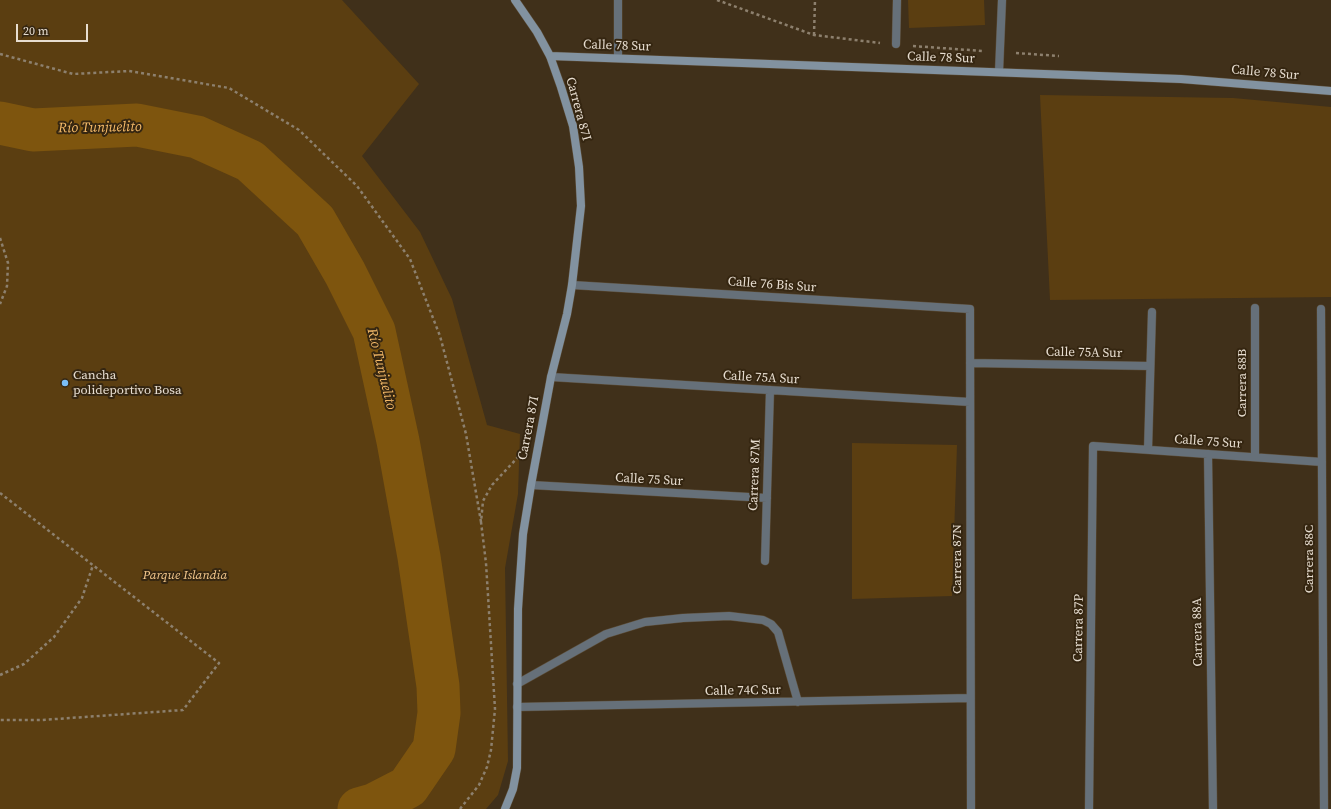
<!DOCTYPE html>
<html>
<head>
<meta charset="utf-8">
<style>
	body { margin:0 }
	#map { position:relative; width:1331px; height:809px; overflow:hidden; background:#40301a; font-family:"Source Serif 4",serif }
	canvas { display:block }
	.scale { position:absolute; left:16px; top:24px; width:72px; height:18px; box-sizing:border-box; border:2px solid #e7ddd0; border-top:0; padding-left:5px; font-size:12px; line-height:14px; white-space:nowrap; color:#e7ddd0; -webkit-text-stroke:3px #352611; paint-order:stroke }
</style>
</head>
<body>
<div id="map">
<canvas width="1331" height="809"></canvas>
<div class="scale">20 m</div>
</div>
<script>
const c = document.querySelector('canvas').getContext('2d');
c.lineJoin = 'round';
function fill(path, color) { c.fillStyle = color; c.fill(path, 'evenodd'); }
const poly = rows => new Path2D(rows.map(r => 'M' + r).join(''));
function strokePath(path, color, width, dash) { c.strokeStyle = color; c.lineWidth = width; c.lineCap = dash ? 'butt' : 'round'; c.setLineDash(dash || []); c.stroke(path); }
function label(font, color, halo, rows, align = 'center') {
  c.font = font + ' "Source Serif 4",serif'; c.lineWidth = 4; c.setLineDash([]); c.textBaseline = 'middle'; c.strokeStyle = halo; c.fillStyle = color; for (const [text, x, y, turn = 0] of rows) {
    c.save(); c.translate(x, y); c.rotate((+turn || 0) * Math.PI / 180); c.textAlign = isNaN(turn) ? turn : align; if (halo) c.strokeText(text, 0, 0); c.fillText(text, 0, 0); c.restore();
  }
}
fill(poly([
	[0,0,342,0,419,84,362,156,420,232,452,299,487,425,520,434,518,494,505,568,508,761,498,795,486,809,0,809],
	[908,0,984,0,985,25,909,28],
	[1040,95,1233,98,1331,107,1331,297,1050,300],
	[852,443,957,445,952,596,852,599]
]), '#5b3e11');
strokePath(poly([
	[0,123,33,130,137,125,197,137,250,161,315,221,345,273,374,331,398,441,419,557,438,686,439,713,434,749,408,787,373,805,359,809]
]), '#7e550e', 43);
const street = poly([
	[618,0,618,58],
	[896,44,897,0],
	[999,72,1002,0],
	[572,285,970,309,971,809],
	[1321,309,1324,809],
	[970,363,1150,366],
	[551,377,970,402],
	[1148,450,1152,312],
	[1208,454,1213,809],
	[1255,457,1255,308],
	[531,485,767,498],
	[765,561,770,390],
	[517,684,606,634,645,622,683,618,729,616,763,620,771,624,778,632,798,702],
	[517,707,970,698],
	[1089,809,1093,446,1322,462]
]);
const secondary = poly([
	[550,56,1181,79,1331,91],
	[505,809,513,789,517,768,518,609,523,534,531,485,551,377,567,314,572,285,581,206,579,167,573,126,561,87,550,56,537,32,515,0]
]);
strokePath(street, '#5b4c37', 9);
strokePath(secondary, '#5b4c37', 9);
strokePath(poly([
	[717,0,814,35,880,43],
	[814,35,815,0],
	[913,46,983,51],
	[1016,53,1059,56],
	[0,54,73,74,129,71,229,88,299,130,357,186,410,259,440,336,466,434,481,522],
	[0,238,8,263,7,286,0,304],
	[0,493,219,663,183,710,42,720,0,720],
	[0,675,24,664,54,637,82,598,93,565],
	[460,809,479,785,487,767,491,750,495,709,486,563,481,522,483,501,492,485,519,456]
]), '#8d806e', 2.5, [3, 3]);
strokePath(street, '#667079', 8);
strokePath(secondary, '#8292a0', 8);
for (const [x, y, r, color] of [
	[65,383,4,"#7abef8"]
]) { const dot = new Path2D(); dot.arc(x, y, r, 0, 2 * Math.PI); c.fillStyle = color; c.fill(dot); strokePath(dot, '#352611', 1.5); }
label('13px', '#e7ddd0', '#352611', [
	["Calle 78 Sur",617,46,2],
	["Calle 78 Sur",941,58,2],
	["Calle 78 Sur",1265,73,5],
	["Carrera 87I",578,109,75],
	["Calle 76 Bis Sur",772,285,4],
	["Calle 75A Sur",1084,353,1],
	["Calle 75A Sur",761,378,3],
	["Carrera 88B",1243,383,-90],
	["Carrera 87I",529,428,-79],
	["Calle 75 Sur",1208,442,4],
	["Carrera 87M",755,475,-88],
	["Calle 75 Sur",649,480,3],
	["Carrera 87N",958,559,-90],
	["Carrera 88C",1310,559,-90],
	["Carrera 87P",1079,628,-89],
	["Carrera 88A",1198,632,-91],
	["Calle 74C Sur",743,691,-1]
]);
label('13px', '#e7ddd0', '#352611', [
	["Cancha",73,376],
	["polideportivo Bosa",73,391]
], 'left');
label('italic 13px', '#f4c88d', '#352611', [
	["Parque Islandia",185,576]
]);
label('italic 14px', '#f6bb69', '#352611', [
	["Río Tunjuelito",100,128,-1],
	["Río Tunjuelito",381,369,76]
]);
</script>
</body>
</html>
